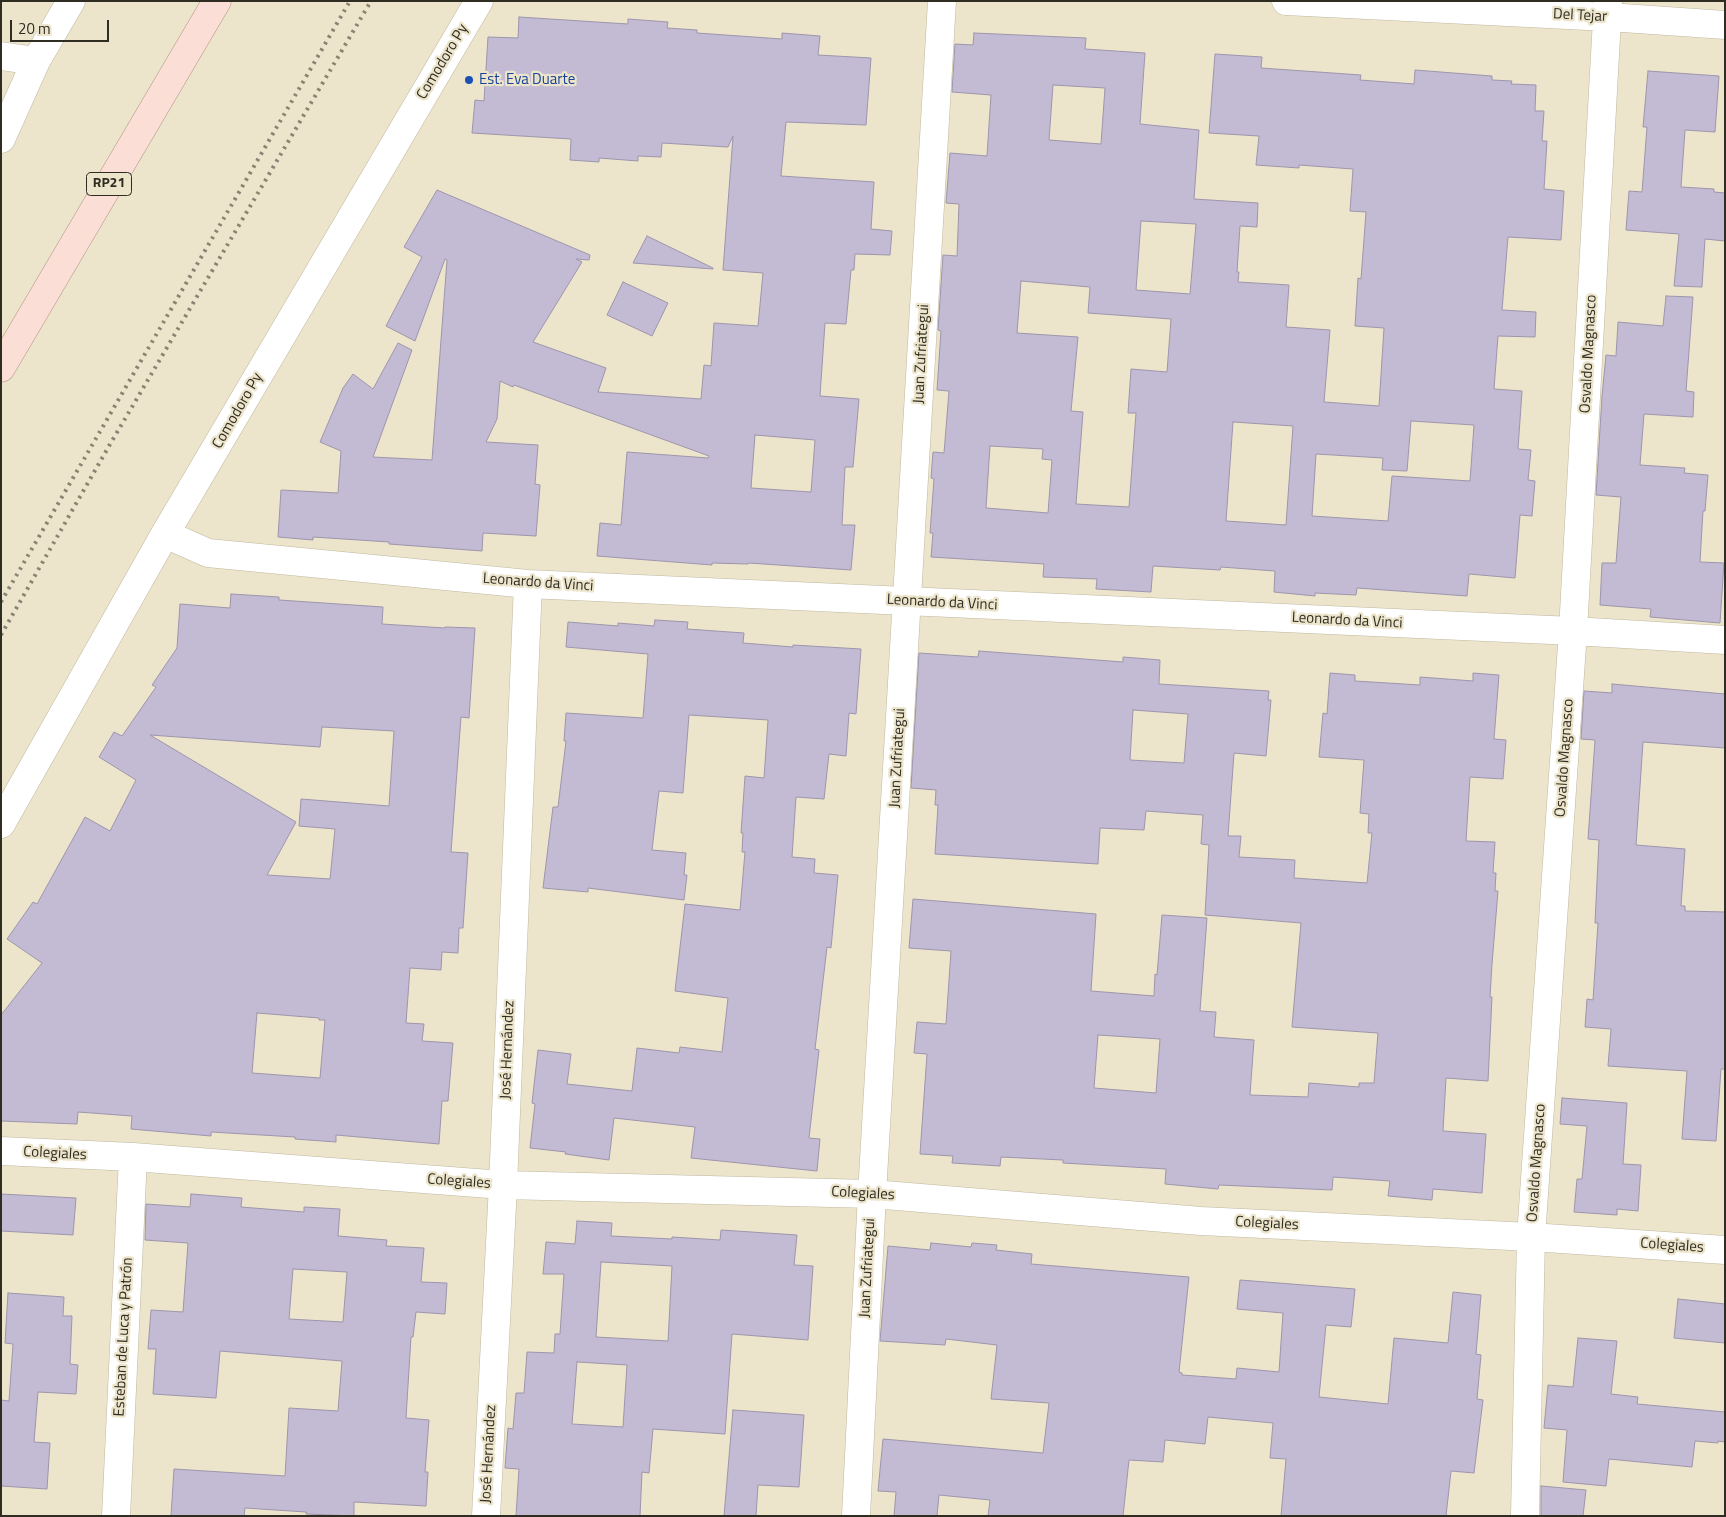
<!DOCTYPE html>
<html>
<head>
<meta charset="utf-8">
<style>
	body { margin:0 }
	#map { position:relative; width:1726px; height:1517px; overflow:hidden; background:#ece4cb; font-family:"Titillium Web",sans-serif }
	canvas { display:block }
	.frame { position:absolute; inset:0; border:2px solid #2f2c22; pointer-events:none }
	.scale { position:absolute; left:10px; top:20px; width:99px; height:22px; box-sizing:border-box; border:2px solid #2f2c22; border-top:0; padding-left:6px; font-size:15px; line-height:18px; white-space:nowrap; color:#2f2c22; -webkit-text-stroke:4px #ece4cb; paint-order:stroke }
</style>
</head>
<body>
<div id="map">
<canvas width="1726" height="1517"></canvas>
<div class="frame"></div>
<div class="scale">20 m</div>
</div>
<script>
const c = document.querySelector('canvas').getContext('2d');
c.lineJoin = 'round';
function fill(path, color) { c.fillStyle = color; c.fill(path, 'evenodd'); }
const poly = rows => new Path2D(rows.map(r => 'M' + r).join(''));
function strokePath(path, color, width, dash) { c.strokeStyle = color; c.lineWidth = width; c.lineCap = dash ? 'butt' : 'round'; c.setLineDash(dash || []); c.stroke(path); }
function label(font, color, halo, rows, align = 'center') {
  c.font = font + ' "Titillium Web",sans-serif'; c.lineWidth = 4.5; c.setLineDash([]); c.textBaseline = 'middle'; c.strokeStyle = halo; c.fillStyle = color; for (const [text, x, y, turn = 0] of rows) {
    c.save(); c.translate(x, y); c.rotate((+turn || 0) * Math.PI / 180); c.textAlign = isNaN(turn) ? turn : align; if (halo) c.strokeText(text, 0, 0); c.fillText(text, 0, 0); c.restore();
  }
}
const building = poly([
	[519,17,628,24,628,19,668,22,667,28,697,30,697,33,782,39,782,33,820,36,818,55,871,58,866,125,786,122,781,176,874,182,871,229,892,231,890,255,855,254,854,270,851,270,846,324,825,323,820,396,859,399,853,467,845,467,842,525,855,525,851,570,749,563,748,564,712,563,712,565,597,556,600,523,621,525,627,452,708,458,709,456,514,385,513,387,500,381,497,419,486,442,538,445,535,484,540,485,536,536,483,533,482,551,389,544,389,542,313,537,313,540,278,537,281,490,338,493,341,451,320,442,343,388,353,374,373,389,398,343,412,350,373,457,432,460,447,260,445,259,415,341,386,326,422,257,404,247,437,190,590,255,589,260,576,259,582,262,533,342,606,368,598,392,701,399,704,365,711,366,714,323,758,326,763,273,723,270,733,136,728,147,662,143,661,157,638,156,638,161,599,158,599,162,570,160,571,139,472,133,475,100,484,101,488,37,518,38,519,17],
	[755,435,815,440,811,492,751,488,755,435],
	[974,33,1086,38,1085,49,1145,53,1140,124,1199,130,1194,199,1258,203,1257,227,1240,226,1237,272,1239,272,1238,282,1289,285,1286,327,1330,330,1324,402,1379,406,1384,328,1355,326,1358,278,1361,279,1366,212,1350,211,1353,169,1299,165,1299,168,1256,165,1259,136,1209,133,1215,54,1262,57,1261,68,1361,75,1360,80,1414,84,1415,70,1492,76,1492,80,1512,81,1511,84,1536,85,1535,111,1544,111,1542,141,1547,141,1544,189,1564,191,1561,240,1508,237,1502,310,1536,312,1535,337,1498,336,1494,389,1522,391,1518,449,1531,450,1528,480,1535,481,1532,516,1520,515,1515,578,1469,574,1467,596,1357,588,1356,595,1315,593,1315,596,1274,592,1275,571,1221,567,1220,570,1153,566,1151,592,1096,589,1097,579,1043,577,1044,564,931,557,933,533,930,533,934,479,931,478,933,452,944,453,949,391,937,390,941,331,938,330,943,255,957,256,959,204,946,203,950,153,987,156,991,95,952,92,955,44,973,45,974,33],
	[1053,85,1105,88,1101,144,1049,140,1053,85],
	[1141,221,1196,224,1190,294,1136,290,1141,221],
	[1021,281,1090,287,1088,313,1171,319,1167,372,1131,369,1128,413,1136,413,1129,507,1076,504,1083,412,1071,411,1078,337,1017,333,1021,281],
	[1411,421,1474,425,1470,481,1392,476,1388,521,1312,516,1316,454,1383,458,1382,470,1407,471,1411,421],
	[1233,422,1293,426,1286,525,1226,521,1233,422],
	[990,446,1043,449,1042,459,1052,460,1048,513,986,508,990,446],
	[1648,71,1719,76,1715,132,1685,130,1681,187,1714,189,1714,192,1725,193,1725,241,1705,239,1702,287,1674,286,1679,234,1626,230,1629,191,1642,192,1647,127,1643,127,1648,71],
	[647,236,713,268,713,269,633,263,647,236],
	[623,282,668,303,652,336,607,315,623,282],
	[1666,296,1693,297,1686,391,1694,392,1693,417,1644,414,1640,465,1685,468,1684,473,1708,475,1705,511,1703,511,1700,562,1724,563,1720,623,1650,617,1651,609,1600,605,1602,563,1616,563,1621,497,1596,495,1602,396,1606,355,1616,356,1618,322,1663,326,1666,296],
	[231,594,279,597,279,600,383,607,382,624,445,628,445,627,475,628,469,718,461,717,451,852,468,853,463,928,459,928,458,953,442,952,441,970,410,968,406,1023,424,1024,422,1041,453,1043,448,1101,442,1101,439,1144,336,1135,336,1142,295,1139,295,1137,211,1132,211,1136,131,1129,132,1116,78,1112,77,1124,1,1121,1,1015,42,963,7,939,33,902,37,904,85,817,110,831,136,780,99,757,114,732,122,736,156,687,152,685,177,648,180,604,230,608,231,594],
	[322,727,394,731,389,806,301,799,299,826,335,829,330,879,267,875,296,822,150,735,320,747,322,727],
	[257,1013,319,1018,319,1020,325,1020,320,1078,252,1073,257,1013],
	[655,620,688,622,687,629,744,633,743,643,793,647,793,645,861,649,856,714,849,713,846,756,829,754,824,799,796,797,792,857,815,859,814,873,838,875,831,948,827,947,815,1049,819,1050,809,1138,820,1139,817,1171,691,1158,695,1127,614,1118,609,1160,565,1154,566,1152,530,1148,535,1104,532,1103,538,1050,571,1054,567,1084,632,1091,637,1048,679,1053,680,1047,722,1052,728,998,675,991,685,904,740,910,745,852,742,852,743,833,741,833,745,776,764,778,768,720,689,715,683,793,659,791,652,850,686,853,684,875,687,875,684,900,588,888,588,892,543,888,553,807,558,807,566,741,564,741,566,713,643,718,648,654,566,647,568,622,618,626,618,623,654,626,655,620],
	[979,651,1123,662,1123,657,1160,660,1159,684,1269,691,1268,700,1271,700,1266,756,1234,753,1228,836,1241,836,1239,857,1295,860,1294,878,1367,883,1372,833,1368,833,1369,814,1360,813,1364,760,1319,757,1323,713,1327,714,1330,673,1355,675,1355,681,1420,685,1420,677,1473,681,1473,673,1499,675,1494,739,1506,740,1503,779,1470,777,1466,841,1495,842,1493,873,1496,873,1495,891,1498,891,1492,964,1490,997,1492,997,1488,1081,1446,1078,1443,1131,1486,1134,1482,1193,1433,1189,1432,1200,1388,1196,1390,1181,1333,1177,1332,1190,1219,1185,1218,1189,1165,1184,1166,1169,1063,1163,1063,1160,1001,1157,1000,1166,952,1163,953,1156,920,1154,927,1054,914,1053,917,1022,946,1024,951,951,909,948,913,899,1096,914,1091,991,1154,996,1155,974,1157,975,1162,915,1207,918,1200,1011,1216,1012,1214,1037,1254,1040,1250,1095,1308,1097,1309,1083,1359,1087,1359,1083,1374,1083,1378,1033,1292,1027,1301,923,1205,915,1209,845,1201,844,1203,815,1146,811,1144,830,1100,828,1098,864,935,854,938,805,935,805,936,790,911,788,919,653,978,657,979,651],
	[1133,710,1188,714,1184,763,1130,760,1133,710],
	[1098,1035,1160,1039,1156,1093,1094,1088,1098,1035],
	[1612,684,1725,694,1725,748,1643,742,1636,845,1685,849,1681,906,1685,906,1685,911,1725,912,1725,1069,1721,1069,1716,1141,1682,1139,1687,1071,1608,1066,1611,1029,1585,1027,1587,999,1593,1000,1598,923,1595,923,1599,840,1588,839,1595,740,1581,739,1584,691,1612,693,1612,684],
	[1562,1098,1627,1103,1623,1164,1641,1165,1638,1211,1617,1209,1617,1215,1574,1212,1577,1179,1582,1179,1587,1126,1560,1124,1562,1098],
	[1,1194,76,1198,73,1235,1,1231,1,1194],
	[191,1194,242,1198,241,1207,304,1212,304,1207,340,1209,338,1236,387,1240,386,1246,424,1248,421,1282,447,1283,445,1314,416,1312,413,1337,411,1337,406,1418,429,1420,425,1472,428,1472,426,1506,354,1502,354,1516,306,1514,306,1512,245,1508,244,1516,171,1516,174,1469,285,1476,289,1408,338,1411,342,1361,220,1351,216,1398,153,1394,156,1349,148,1349,151,1310,183,1312,188,1243,145,1240,146,1204,190,1207,191,1194],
	[293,1269,347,1272,343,1322,289,1319,293,1269],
	[577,1221,612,1223,611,1236,672,1239,672,1237,720,1240,721,1230,797,1235,794,1265,813,1266,808,1340,732,1334,725,1434,653,1429,649,1473,642,1472,640,1516,516,1516,519,1469,505,1468,508,1428,513,1429,516,1393,524,1393,527,1352,554,1353,555,1334,560,1334,564,1274,543,1274,546,1242,575,1244,577,1221],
	[601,1262,672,1266,668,1341,596,1337,601,1262],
	[577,1362,627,1365,623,1427,572,1424,577,1362],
	[931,1243,971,1247,972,1243,997,1245,996,1250,1032,1254,1031,1264,1189,1277,1179,1372,1182,1373,1182,1375,1236,1379,1237,1368,1279,1372,1283,1313,1237,1309,1240,1280,1355,1289,1351,1327,1326,1325,1319,1397,1388,1404,1394,1338,1448,1343,1453,1292,1481,1295,1476,1354,1481,1355,1477,1399,1483,1400,1474,1473,1451,1471,1446,1516,1281,1516,1286,1459,1270,1458,1273,1423,1208,1417,1205,1444,1165,1440,1163,1462,1129,1460,1123,1516,988,1516,990,1500,939,1495,937,1516,894,1516,896,1492,878,1491,883,1439,1043,1453,1049,1403,991,1399,997,1345,946,1339,945,1345,880,1341,888,1246,930,1250,931,1243],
	[8,1293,64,1297,63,1316,72,1316,70,1364,78,1365,76,1394,38,1392,34,1442,50,1443,47,1489,1,1486,1,1400,9,1401,13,1344,5,1343,8,1293],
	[1678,1299,1725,1304,1725,1343,1674,1338,1678,1299],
	[1578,1338,1617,1341,1611,1394,1638,1397,1637,1404,1725,1412,1725,1442,1718,1441,1718,1443,1695,1441,1692,1467,1609,1459,1606,1486,1563,1482,1567,1430,1544,1428,1548,1385,1573,1387,1578,1338],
	[733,1410,804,1415,799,1487,758,1485,756,1516,724,1516,733,1410],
	[1541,1486,1586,1490,1583,1516,1541,1516,1541,1486]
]);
fill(building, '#c3bbd3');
strokePath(building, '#9d95ac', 1);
const street = poly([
	[1286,1,1608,17,1725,25],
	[1,56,36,61],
	[1,139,36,61,71,1],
	[165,534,208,553,528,584,1573,631,1725,640],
	[1,1151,133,1157,503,1185,872,1194,1201,1221,1531,1237,1725,1250],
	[116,1516,133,1157],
	[486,1516,503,1185,528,584],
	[856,1516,872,1194,942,1],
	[1525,1516,1531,1237,1573,631,1608,1]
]);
const secondary = poly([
	[1,824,165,534,479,1]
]);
const primary = poly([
	[1,368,217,1]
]);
strokePath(street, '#bfb89f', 29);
strokePath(secondary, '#bfb89f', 29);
strokePath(primary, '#b29385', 29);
strokePath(street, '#fff', 28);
strokePath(secondary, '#fff', 28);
strokePath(primary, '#fbdfd6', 28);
strokePath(poly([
	[1,602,350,1],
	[1,635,109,446,371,1]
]), '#888372', 4, [2.5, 5]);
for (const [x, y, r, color] of [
	[469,80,5,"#1a4fb4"]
]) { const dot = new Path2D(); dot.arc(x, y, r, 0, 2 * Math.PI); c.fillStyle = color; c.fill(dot); strokePath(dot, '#ece4cb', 2); }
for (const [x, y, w] of [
	[109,184,45]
]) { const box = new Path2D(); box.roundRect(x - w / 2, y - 11.5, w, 23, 4); c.fillStyle = '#ece4cb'; c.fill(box); strokePath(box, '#2f2c22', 1); }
label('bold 14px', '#2f2c22', null, [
	["RP21",109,184]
]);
label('15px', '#2f2c22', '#ece4cb', [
	["Del Tejar",1580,16,3],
	["Comodoro Py",443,62,-59],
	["Juan Zufriategui",922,354,-87],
	["Osvaldo Magnasco",1589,354,-87],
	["Comodoro Py",238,411,-60],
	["Leonardo da Vinci",538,583,4],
	["Leonardo da Vinci",942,603,3],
	["Leonardo da Vinci",1347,621,3],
	["Juan Zufriategui",898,758,-87],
	["Osvaldo Magnasco",1565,758,-86],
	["José Hernández",508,1050,-88],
	["Colegiales",55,1154,3],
	["Osvaldo Magnasco",1537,1163,-86],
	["Colegiales",459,1182,4],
	["Colegiales",863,1194,3],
	["Colegiales",1267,1224,3],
	["Colegiales",1672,1246,4],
	["Juan Zufriategui",868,1268,-87],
	["Esteban de Luca y Patrón",124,1337,-87],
	["José Hernández",489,1454,-87]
]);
label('15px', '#164399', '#ece4cb', [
	["Est. Eva Duarte",479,80]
], 'left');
</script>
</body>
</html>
